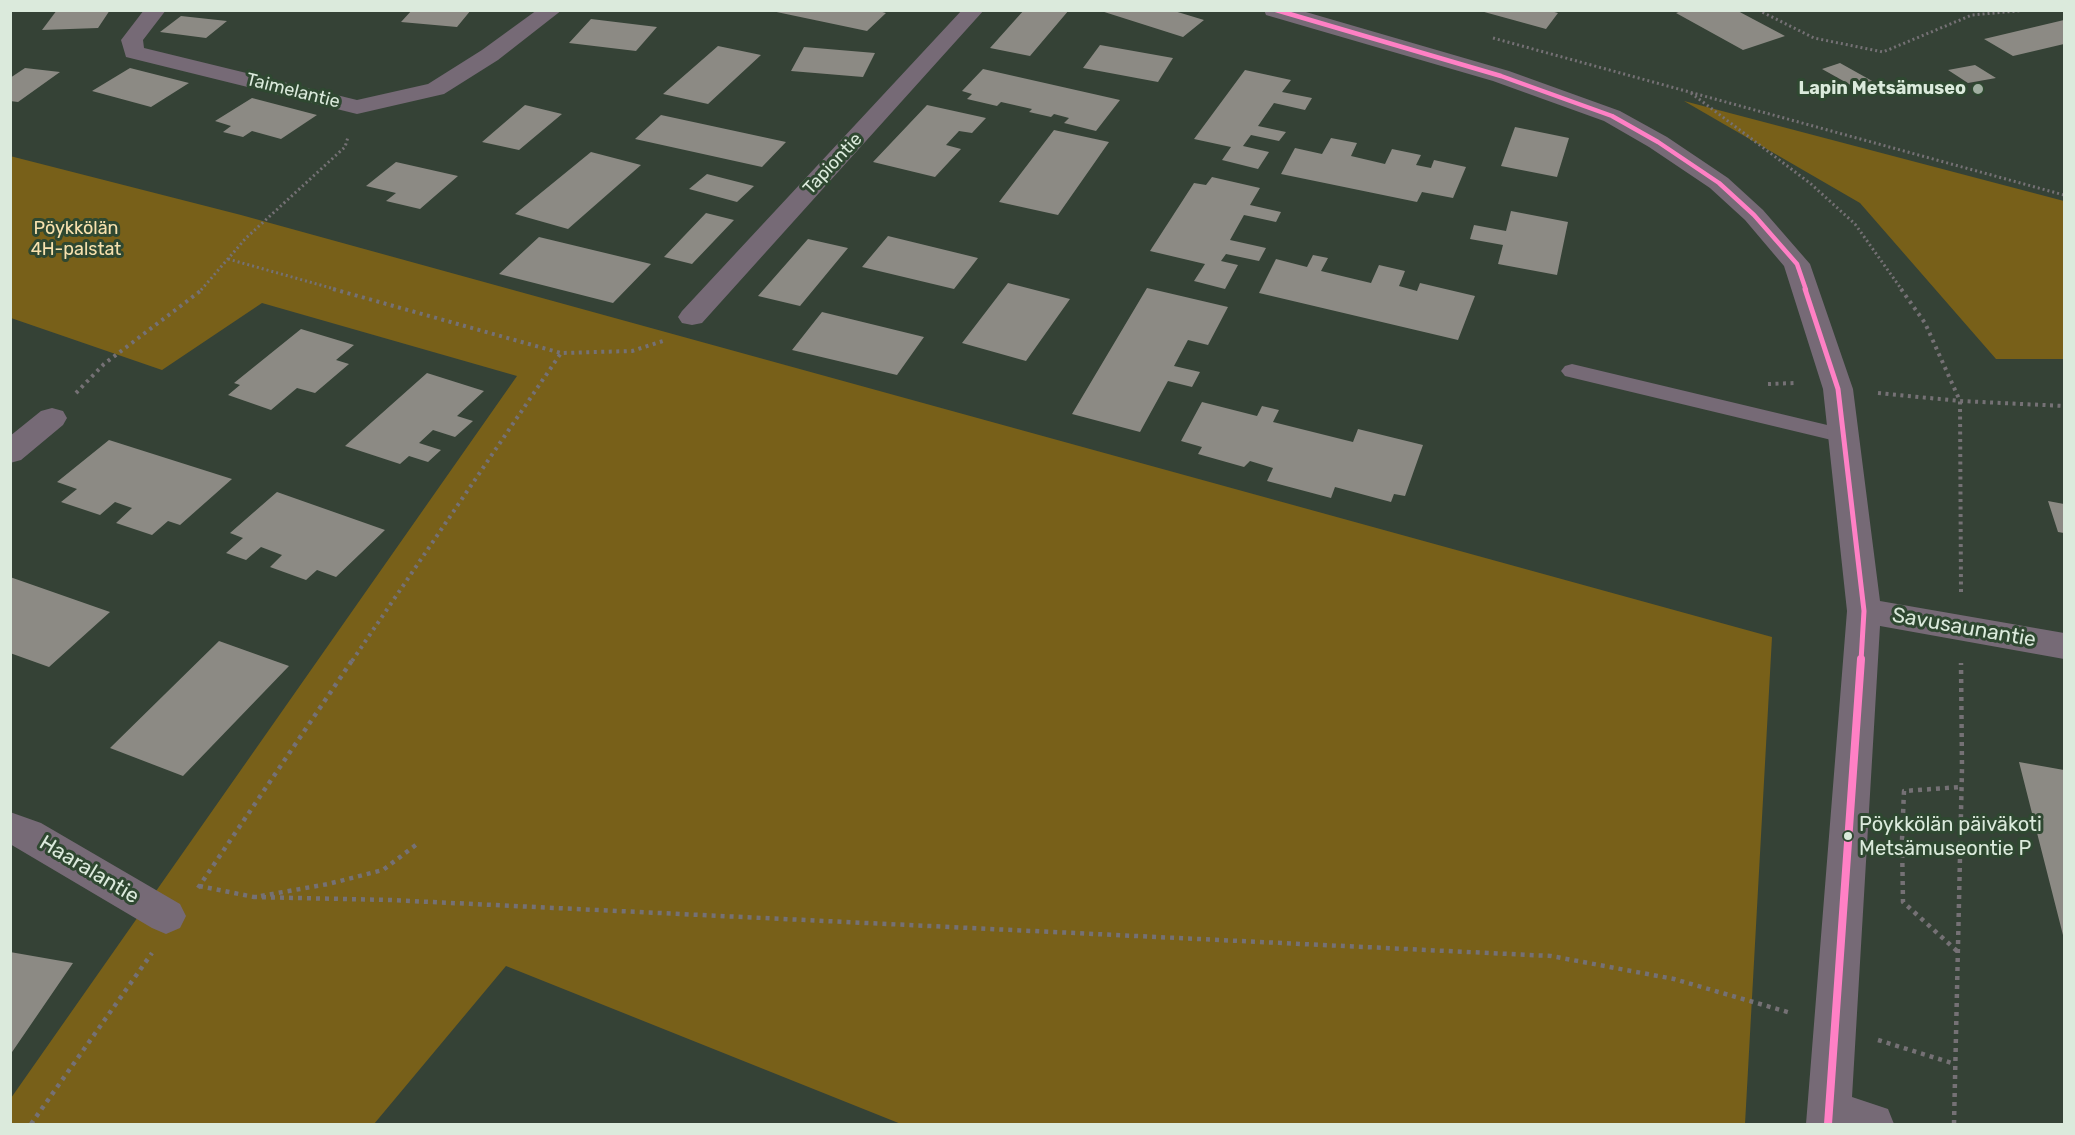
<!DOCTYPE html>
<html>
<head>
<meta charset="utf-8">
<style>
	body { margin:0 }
	#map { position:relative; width:2075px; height:1135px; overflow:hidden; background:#354236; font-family:Rubik,sans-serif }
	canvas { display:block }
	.frame { position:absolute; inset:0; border:12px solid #dbeadc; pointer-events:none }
</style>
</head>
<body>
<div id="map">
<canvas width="2075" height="1135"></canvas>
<div class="frame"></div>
</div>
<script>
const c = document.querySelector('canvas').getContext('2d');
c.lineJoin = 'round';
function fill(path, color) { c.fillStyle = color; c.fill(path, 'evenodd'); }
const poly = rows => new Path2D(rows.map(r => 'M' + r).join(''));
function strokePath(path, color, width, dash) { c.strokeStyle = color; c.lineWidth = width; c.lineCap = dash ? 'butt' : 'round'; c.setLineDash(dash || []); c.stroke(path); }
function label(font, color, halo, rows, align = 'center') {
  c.font = font + ' Rubik,sans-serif'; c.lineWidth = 6; c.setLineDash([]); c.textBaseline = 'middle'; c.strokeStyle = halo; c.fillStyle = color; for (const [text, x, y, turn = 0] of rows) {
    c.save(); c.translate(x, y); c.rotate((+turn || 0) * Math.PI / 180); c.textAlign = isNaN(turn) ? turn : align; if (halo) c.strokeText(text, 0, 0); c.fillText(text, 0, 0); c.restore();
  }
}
fill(poly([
	[1684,101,2064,201,2064,359,1996,359,1860,203],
	[10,156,241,215,1772,637,1745,1124,901,1124,506,966,374,1124,11,1124,11,1098,517,376,262,303,162,370,11,318]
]), '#786019');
fill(poly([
	[57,10,110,10,98,28,42,30],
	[412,10,471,10,457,27,401,22],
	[767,10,875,10,886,13,867,31],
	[1024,10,1069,10,1030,56,990,48],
	[1098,10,1171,10,1204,20,1183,37],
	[1477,10,1547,10,1558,13,1546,29],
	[1684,10,1736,10,1785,36,1743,50,1676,13],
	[181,16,227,21,206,38,160,32],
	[591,19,657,27,636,51,569,43],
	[2064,20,2064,44,2013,56,1984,39],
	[1100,45,1173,58,1158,82,1083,68],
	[718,46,761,55,708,104,663,94],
	[804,47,875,53,863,77,791,71],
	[1840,63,1874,82,1856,88,1822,69],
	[1975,65,1996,78,1968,83,1948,70],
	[25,68,60,72,18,102,10,101,10,78],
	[130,68,189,83,151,107,92,91],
	[983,69,1120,100,1096,131,1064,123,1069,118,1054,114,1051,117,1029,112,1032,109,1001,102,997,106,967,99,972,94,962,91],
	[1245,70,1291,80,1282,92,1312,98,1305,110,1274,103,1258,126,1286,132,1279,141,1251,135,1243,146,1269,152,1258,169,1222,160,1231,147,1194,139],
	[252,98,317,115,281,139,252,131,243,137,223,132,231,126,215,121],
	[525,105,562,114,519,150,482,142],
	[927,105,986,118,972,133,959,131,946,145,961,149,935,177,873,162],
	[661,115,786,142,762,167,635,139],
	[1515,127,1569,138,1557,177,1501,166],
	[1054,130,1109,142,1058,215,999,202],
	[1331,138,1357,143,1351,156,1385,164,1392,149,1421,155,1416,165,1431,168,1434,160,1466,167,1453,198,1422,192,1417,202,1281,174,1295,148,1322,154],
	[591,152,641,165,568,229,515,214],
	[396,162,458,176,420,209,386,201,396,193,366,186],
	[707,174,754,186,737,202,689,189],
	[1212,177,1260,188,1250,205,1281,212,1276,222,1244,215,1230,240,1266,248,1259,261,1226,254,1221,261,1238,265,1225,289,1194,281,1205,264,1150,251,1194,183,1206,185],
	[1511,211,1568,222,1557,275,1498,264,1503,245,1470,239,1474,225,1506,231],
	[706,213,734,220,692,264,664,257],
	[888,236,978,258,954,289,862,267],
	[539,237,651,264,613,303,499,274],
	[808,239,848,248,800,306,758,296],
	[1313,255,1328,258,1321,271,1371,283,1379,265,1405,271,1399,286,1417,291,1420,283,1475,296,1458,340,1259,293,1276,259,1307,267],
	[1008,283,1070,299,1026,361,962,343],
	[1147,288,1228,307,1208,345,1188,340,1174,366,1200,372,1192,387,1168,381,1140,432,1072,414],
	[822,312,924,337,897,375,792,350],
	[301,329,354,345,336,360,349,364,315,393,297,388,271,410,228,395,240,385,234,383],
	[427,373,484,391,457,416,473,421,455,437,433,430,419,443,441,450,428,462,409,456,400,464,345,446],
	[1202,402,1257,416,1262,406,1279,410,1273,422,1353,442,1358,429,1423,445,1405,496,1394,494,1391,502,1335,487,1331,498,1267,481,1273,468,1250,461,1244,467,1198,454,1202,447,1181,441],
	[109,440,232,479,180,525,168,521,152,535,116,523,132,508,115,502,100,515,61,502,77,489,57,482],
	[277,492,385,530,336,577,317,570,306,580,270,567,282,555,261,547,246,560,226,553,243,538,230,533],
	[2048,501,2064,504,2064,533,2058,532],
	[10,577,110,612,49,667,10,653],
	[219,641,289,666,183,776,110,748],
	[2019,762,2064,770,2064,939],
	[10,952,73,963,10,1055]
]), '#8c8a84');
strokePath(poly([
	[1758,10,1814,38,1883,52,1972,15,2028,10],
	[1493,38,2064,195],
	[1691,93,1811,184,1855,224,1902,290],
	[228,259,338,290],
	[201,290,246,238,345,147,348,137]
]), '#757175', 3, [2, 3]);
strokePath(poly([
	[333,289,561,353],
	[1901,289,1925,323,1960,401,1961,593],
	[1768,384,1796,383],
	[76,393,104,364,203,289],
	[1878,393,1960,401,2064,406],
	[352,661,561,353,632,351,666,340]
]), '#757175', 4, [3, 4.5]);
strokePath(poly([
	[199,886,254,897],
	[198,888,353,659],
	[261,896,328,884,383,870,417,844],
	[253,897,390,900,1551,956,1674,979,1791,1013],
	[1957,951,1903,902,1902,840,1904,791,1961,787],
	[1878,1040,1955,1064],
	[31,1124,152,953],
	[1954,1124,1962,768,1961,663]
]), '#757175', 4.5, [4, 5]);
fill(poly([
	[1572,364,1844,429,1852,431,1855,436,1852,441,1844,443,1565,376,1561,371,1565,366,1572,364]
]), '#766a76');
fill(poly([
	[144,10,166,10,143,40,144,48,357,100,428,84,482,50,537,10,562,10,498,60,444,94,357,114,126,57,121,40,144,10],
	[962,10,984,10,702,323,692,325,682,323,678,317,682,311,962,10],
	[1264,10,1299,10,1509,71,1620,111,1667,137,1728,178,1763,210,1810,264,1853,389,1880,601,2064,633,2064,659,1880,626,1852,1097,1888,1109,1894,1124,1806,1124,1847,611,1823,389,1784,266,1745,220,1710,188,1649,147,1604,121,1493,81,1266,15,1264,10],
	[52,408,63,411,67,418,63,425,21,460,10,463,10,436,41,411,52,408],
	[10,812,41,823,180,904,186,916,180,928,166,934,152,928,10,844,10,812]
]), '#766a76');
strokePath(poly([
	[1276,10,1501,76,1612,116,1658,142,1719,183,1754,215,1797,264,1806,290]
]), '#ff80c5', 4.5);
strokePath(poly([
	[1805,289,1838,389,1864,611,1861,661]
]), '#ff80c5', 5);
strokePath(poly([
	[1828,1124,1861,659]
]), '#ff80c5', 8);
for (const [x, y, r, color] of [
	[1978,89,6,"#a1afa2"],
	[1848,836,5,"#dbeadc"]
]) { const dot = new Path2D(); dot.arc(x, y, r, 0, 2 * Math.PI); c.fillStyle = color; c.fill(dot); strokePath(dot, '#2f4831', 2); }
label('bold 18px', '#dbeadc', '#2f4831', [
	["Lapin Metsämuseo",1966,89]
], 'right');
label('18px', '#dbeadc', '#2f4831', [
	["Taimelantie",293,91,14],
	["Tapiontie",833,164,-47]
]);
label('18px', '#f7e1ae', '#2f4831', [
	["Pöykkölän",76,229],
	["4H-palstat",76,250]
]);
label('20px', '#dbeadc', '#2f4831', [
	["Pöykkölän päiväkoti",1859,825],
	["Metsämuseontie P",1859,849]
], 'left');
label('21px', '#dbeadc', '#2f4831', [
	["Savusaunantie",1964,628,10],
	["Haaralantie",89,870,31]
]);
</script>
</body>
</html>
